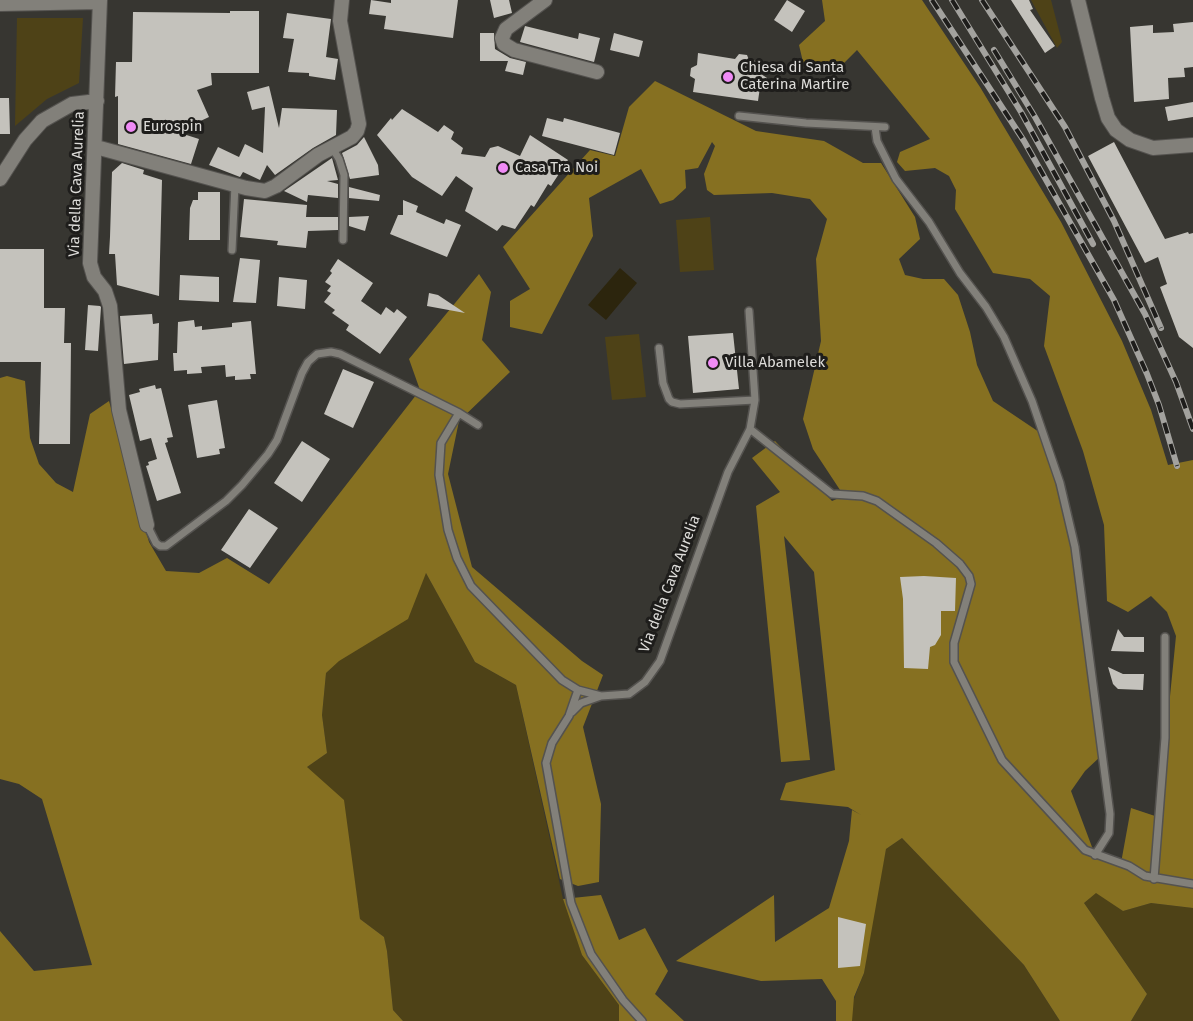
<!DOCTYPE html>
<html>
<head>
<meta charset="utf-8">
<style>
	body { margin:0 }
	canvas { display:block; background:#373631 }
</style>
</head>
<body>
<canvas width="1193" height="1021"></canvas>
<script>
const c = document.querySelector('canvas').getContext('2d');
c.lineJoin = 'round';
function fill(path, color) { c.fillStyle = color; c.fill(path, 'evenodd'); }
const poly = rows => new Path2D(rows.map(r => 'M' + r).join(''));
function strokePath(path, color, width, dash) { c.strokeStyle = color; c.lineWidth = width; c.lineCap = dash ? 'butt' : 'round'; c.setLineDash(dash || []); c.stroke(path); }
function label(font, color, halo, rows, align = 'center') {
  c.font = font + ' "Fira Sans",sans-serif'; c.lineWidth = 6; c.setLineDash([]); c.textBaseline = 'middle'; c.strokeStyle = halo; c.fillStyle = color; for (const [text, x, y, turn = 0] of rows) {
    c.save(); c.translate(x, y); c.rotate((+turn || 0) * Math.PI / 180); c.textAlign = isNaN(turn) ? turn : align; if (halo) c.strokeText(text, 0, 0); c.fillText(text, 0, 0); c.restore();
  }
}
fill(poly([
	[1031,0,1051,0,1062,42,1057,48],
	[17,18,83,18,79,83,47,99,15,126],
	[710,217,714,270,680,272,676,220],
	[639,334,646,397,612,400,605,337],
	[426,573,475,662,516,685,563,899,582,955,619,1005,619,1021,403,1021,393,1010,387,951,384,937,360,919,348,839,307,767,327,753,322,715,326,673],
	[902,838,1024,965,1060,1021,850,1021,852,1004,864,973,871,923,886,849],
	[1096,892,1123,911,1151,903,1193,908,1193,1021,1131,1021,1147,994,1084,903]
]), '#4e4217');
fill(poly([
	[822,0,922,0,980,87,1061,222,1122,341,1151,410,1168,465,1193,460,1193,908,1151,903,1123,911,1096,893,1084,903,1147,994,1131,1021,1060,1021,1024,965,902,838,886,849,864,973,854,997,852,1021,836,1021,836,1001,822,979,761,981,676,961,774,895,775,942,829,908,849,841,852,810,861,815,848,807,780,800,786,783,835,770,814,572,784,536,810,760,781,762,756,506,780,492,752,458,775,441,832,501,844,496,813,449,803,419,821,341,816,259,827,219,810,199,772,193,714,195,707,190,704,174,715,146,712,142,698,168,685,170,686,188,673,200,660,204,641,169,589,198,593,236,542,334,510,327,510,301,530,289,503,247,590,150,615,156,629,107,655,81,756,131,824,141,863,163,881,163,915,217,920,239,899,259,905,275,923,279,944,279,958,295,970,332,977,365,993,401,1045,436,1067,509,1102,755,1085,771,1071,791,1095,855,1121,863,1131,808,1158,817,1176,636,1167,612,1151,596,1128,612,1107,601,1104,525,1083,451,1044,346,1050,296,1030,279,993,273,955,209,956,190,949,176,935,168,905,171,897,162,900,152,930,139,857,50,842,65,818,72,803,62,799,45,825,21],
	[479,274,491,292,482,340,510,372,459,421,448,474,472,567,582,661,603,675,583,727,601,804,599,882,578,886,560,879,516,685,475,662,426,573,408,619,339,661,326,673,322,715,327,753,307,767,344,800,360,919,384,937,387,951,393,1010,403,1021,0,1021,0,931,34,971,92,965,42,799,19,784,0,779,0,378,7,376,25,381,30,438,39,464,56,483,73,492,90,414,109,401,149,542,166,571,199,573,227,558,269,584,420,390,409,359],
	[601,895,619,940,645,928,668,971,655,994,684,1021,619,1021,619,1005,582,955,563,899]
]), '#867021');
fill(poly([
	[620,268,637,283,606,320,588,305]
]), '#2c250d');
fill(poly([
	[371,0,391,3,391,0,458,0,453,38,384,29,386,16,369,14],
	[490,0,509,0,512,13,494,18],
	[787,0,805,11,792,32,774,20],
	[1011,0,1029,0,1033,9,1030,10,1055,46,1045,53],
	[230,11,259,11,259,73,211,73,212,85,197,90,209,117,177,132,199,139,191,164,118,144,118,96,115,97,116,62,132,62,133,12,230,13],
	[287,13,331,19,326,57,338,59,335,80,309,76,309,73,288,72,294,39,283,38],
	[1193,22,1193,67,1184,68,1185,77,1168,78,1169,99,1134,102,1130,27,1153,25,1153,33,1174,32,1173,24],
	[525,26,578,39,579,33,600,38,594,62,520,42],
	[480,33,494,33,495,49,510,58,526,62,523,75,505,71,508,61,480,61],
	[614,33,643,41,639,57,610,50],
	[698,53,735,59,739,54,747,55,749,60,763,62,761,74,767,78,766,85,760,87,758,101,693,92,695,79,690,76,691,68,697,65],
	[269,86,279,128,282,108,337,110,336,135,313,148,275,175,267,165,260,180,243,172,240,177,209,165,218,147,239,157,245,144,263,153,265,107,252,110,247,92],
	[0,98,9,98,10,134,0,134],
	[1193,102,1193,117,1168,121,1165,107],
	[402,109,438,132,444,125,454,132,451,139,463,148,461,154,485,157,490,148,498,146,520,156,530,135,568,160,551,186,548,184,534,207,531,205,515,229,502,225,497,231,465,211,473,188,456,176,442,196,412,177,377,135,391,118,392,120],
	[547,118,563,122,564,118,620,133,614,155,542,136],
	[364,137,378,165,379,175,350,179,342,153,357,145],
	[1114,142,1165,239,1188,232,1189,234,1193,233,1193,348,1179,337,1160,287,1167,284,1158,257,1145,263,1088,156],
	[332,158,338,180,327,181,338,184,338,198,308,195,307,202,284,191],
	[122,163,144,170,143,174,162,180,159,296,117,285,115,254,109,254,110,237,112,172],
	[349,187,380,195,379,201,349,198],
	[198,192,220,192,220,240,189,240,190,208,193,200,198,200],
	[244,199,307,205,306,217,338,217,338,230,308,231,306,248,277,245,278,241,240,237],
	[403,200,418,206,416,212,444,224,446,219,461,225,447,257,390,234,398,215,403,215],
	[369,216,365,231,349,226,349,217],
	[0,249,44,249,44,308,65,308,64,343,71,343,70,444,39,444,41,362,0,362],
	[240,258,260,260,256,303,233,302],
	[338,259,373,283,361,301,381,315,386,307,394,313,397,309,407,317,380,354,346,330,349,325,332,313,335,310,324,302,331,293,327,291,331,286,325,282,332,273,330,271],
	[180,275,219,277,219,302,179,300],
	[279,277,307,280,305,309,277,306],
	[429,293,438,295,465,313,427,306],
	[88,305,100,306,101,307,98,351,85,350],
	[152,314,153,324,159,323,158,360,124,364,120,316],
	[194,320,195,327,202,326,202,330,232,327,232,323,251,321,256,374,250,374,251,379,235,380,235,376,226,377,225,365,201,367,202,373,187,374,187,370,174,371,173,353,177,353,178,322],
	[733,333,739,389,693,393,688,336],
	[343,369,374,382,353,428,324,414],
	[155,385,156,389,161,388,173,437,167,438,168,442,165,443,181,493,157,501,146,466,149,465,148,462,157,459,151,438,140,441,129,395,140,392,139,389],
	[217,400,225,448,219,449,220,454,197,458,188,405],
	[302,441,330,459,302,502,274,483],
	[249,509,278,528,250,568,221,550],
	[924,576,956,578,955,611,941,611,941,635,935,645,930,647,928,669,904,668,903,599,900,577],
	[1118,629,1124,637,1144,637,1144,652,1111,651],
	[1108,667,1123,674,1144,674,1143,690,1118,689,1113,684],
	[838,917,866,924,860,966,838,968]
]), '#c4c2bc');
const service = poly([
	[739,116,806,123,885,127],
	[875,127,877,141,896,179,929,222,960,273,986,307,1004,337,1032,401,1060,483,1075,547,1110,814,1109,833,1095,855],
	[331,146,339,159,344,175,343,240],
	[232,250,235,185],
	[659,348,663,383,669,399,672,402,680,404,755,400],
	[459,413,441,443,439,475,448,530,457,558,471,586,562,680,578,690,601,696,629,694,645,682,660,661,728,472,750,429,755,400,749,311],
	[750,429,832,494,863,496,877,501,936,543,960,564,969,576,971,584,954,643,954,662,1002,760,1085,850,1129,866,1145,876,1193,884],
	[147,525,156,543,160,546,166,546,226,501,242,485,268,454,277,440,302,373,308,362,317,354,331,352,340,354,459,413,478,425],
	[578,690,569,716,552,743,546,763,571,903,591,954,623,1000,642,1021],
	[572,712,581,703,601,696],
	[1154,879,1165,738,1165,637]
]);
const minor = poly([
	[100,0,90,263,94,277,105,291,110,306,119,410,147,525],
	[545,0,506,29,502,38,504,44,514,50,597,72],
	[1078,0,1102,98,1108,118,1116,130,1130,140,1153,148,1193,145],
	[0,4,99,2],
	[96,147,246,188,265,191,276,186,318,155,352,137,357,131,359,124,340,21,342,0],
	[0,179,25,140,42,121,72,104,97,101]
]);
strokePath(service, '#54524f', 10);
strokePath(minor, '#54524f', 16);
strokePath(service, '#82807a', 7);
strokePath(minor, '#82807a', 14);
const rail = poly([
	[932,0,1024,141,1114,300,1147,374,1159,405,1177,466],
	[952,0,1021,112,1093,244],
	[982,0,1065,127,1114,221,1161,328],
	[994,50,1035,117,1145,314,1176,382,1193,429]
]);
strokePath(rail, '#a3a29e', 6);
strokePath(rail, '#1e1d1b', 4, [11]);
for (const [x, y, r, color] of [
	[728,77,6,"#f08bf6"],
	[131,127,6,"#f08bf6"],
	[503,168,6,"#f08bf6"],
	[713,363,6,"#f08bf6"]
]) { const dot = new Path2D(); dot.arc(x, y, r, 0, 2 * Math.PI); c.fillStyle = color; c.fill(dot); strokePath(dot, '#1e1d1b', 2); }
label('15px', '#dddcd9', '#1e1d1b', [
	["Chiesa di Santa",740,68],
	["Caterina Martire",740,85],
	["Eurospin",143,127],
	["Casa Tra Noi",515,168],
	["Villa Abamelek",725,363]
], 'left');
label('15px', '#dddcd9', '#1e1d1b', [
	["Via della Cava Aurelia",77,184,-88],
	["Via della Cava Aurelia",670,584,-69]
]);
</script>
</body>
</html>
